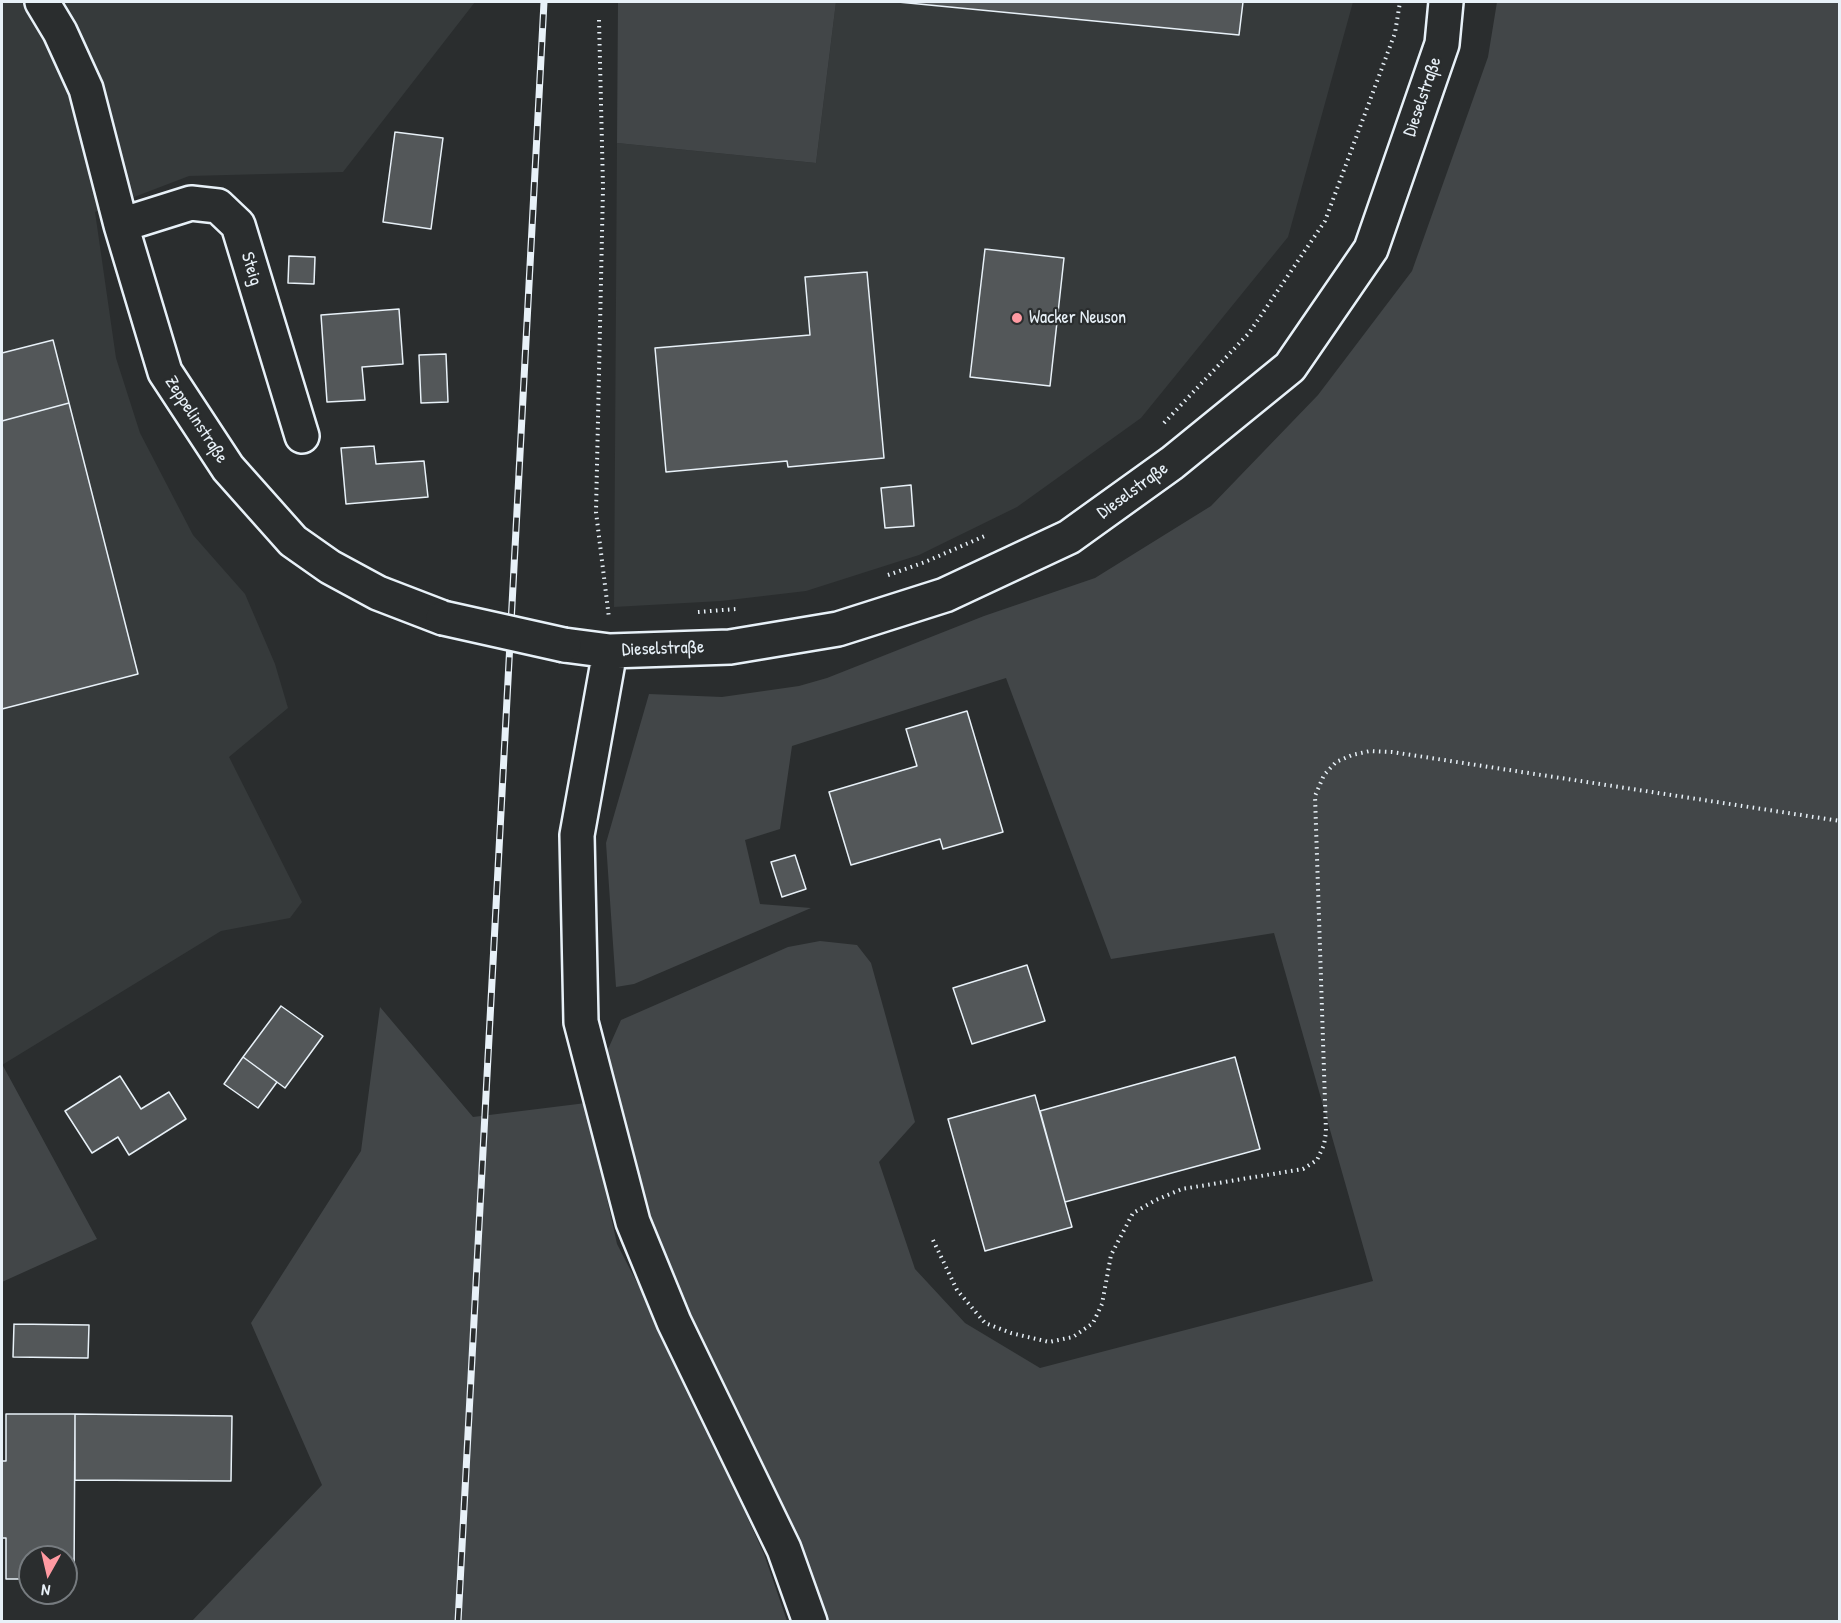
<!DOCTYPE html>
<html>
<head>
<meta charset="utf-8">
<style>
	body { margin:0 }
	#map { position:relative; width:1841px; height:1623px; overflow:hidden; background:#2a2d2e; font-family:"Patrick Hand",sans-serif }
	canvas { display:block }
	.frame { position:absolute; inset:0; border:3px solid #e8f1f8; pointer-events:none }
	.north { position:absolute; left:18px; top:1545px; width:60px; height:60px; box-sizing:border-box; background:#2a2d2e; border:2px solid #767b7f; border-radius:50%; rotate:188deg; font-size:16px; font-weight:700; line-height:24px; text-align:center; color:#e8f1f8 }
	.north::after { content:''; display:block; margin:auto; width:21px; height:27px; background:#ff9aa2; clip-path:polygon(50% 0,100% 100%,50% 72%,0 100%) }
</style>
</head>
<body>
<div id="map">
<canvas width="1841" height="1623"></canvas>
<div class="frame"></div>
<div class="north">N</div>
</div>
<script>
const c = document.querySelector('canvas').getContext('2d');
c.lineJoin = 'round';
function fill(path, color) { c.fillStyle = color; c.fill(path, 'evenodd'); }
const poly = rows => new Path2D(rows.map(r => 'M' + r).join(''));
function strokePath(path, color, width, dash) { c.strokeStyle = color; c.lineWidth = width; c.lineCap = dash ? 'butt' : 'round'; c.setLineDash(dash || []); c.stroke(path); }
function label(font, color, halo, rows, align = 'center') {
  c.font = font + ' "Patrick Hand",sans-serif'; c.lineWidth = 4.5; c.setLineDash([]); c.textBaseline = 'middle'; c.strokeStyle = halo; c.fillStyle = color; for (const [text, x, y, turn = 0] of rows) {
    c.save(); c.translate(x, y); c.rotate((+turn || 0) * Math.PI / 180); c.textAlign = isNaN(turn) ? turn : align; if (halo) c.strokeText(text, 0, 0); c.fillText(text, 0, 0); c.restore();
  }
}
fill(poly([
	[2,2,475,2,343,172,189,176,95,212,116,358,140,433,193,535,245,594,275,664,288,708,229,757,302,902,290,918,221,931,2,1065],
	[836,2,1353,2,1288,237,1141,418,1017,507,919,555,806,591,721,601,614,607,617,143,816,163]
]), '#363a3b');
fill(poly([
	[618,2,836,2,816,163,617,143],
	[1497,2,1839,2,1839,1621,827,1621,795,1541,683,1316,644,1219,605,1056,621,1020,788,947,820,941,857,945,871,963,915,1122,879,1162,915,1269,965,1323,1040,1368,1373,1281,1274,933,1111,959,1006,678,792,746,780,829,745,840,760,904,811,908,634,984,616,987,606,843,649,694,722,697,799,686,827,678,984,616,1095,578,1211,506,1318,395,1412,271,1488,57],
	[380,1007,473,1117,586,1103,617,1244,662,1331,764,1554,787,1621,191,1622,322,1485,251,1323,361,1151],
	[2,1064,97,1239,2,1282]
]), '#424648');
const building = poly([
	[898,2,1243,2,1239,35,898,2],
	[395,132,443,138,431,229,383,222,395,132],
	[985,249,1064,258,1050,386,970,377,985,249],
	[289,256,315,257,314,284,288,283,289,256],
	[867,272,884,458,788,467,787,461,666,472,655,348,810,335,805,277,867,272],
	[399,309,403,364,362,367,365,400,327,402,321,315,399,309],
	[53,340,69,403,2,421,2,353,53,340],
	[446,354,448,402,421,403,419,355,446,354],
	[69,403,138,674,2,709,2,421,69,403],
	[374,446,376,464,424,461,428,497,346,504,341,448,374,446],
	[911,485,914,526,885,528,881,488,911,485],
	[967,711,1003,832,943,849,940,839,851,865,829,792,917,766,906,729,967,711],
	[795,855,806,889,782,897,771,862,795,855],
	[1027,965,1045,1021,972,1044,953,988,1027,965],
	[281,1006,323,1036,285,1088,243,1057,281,1006],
	[243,1057,277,1082,258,1108,224,1084,243,1057],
	[1235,1057,1260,1149,1065,1202,1040,1111,1235,1057],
	[120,1076,141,1109,169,1092,186,1119,129,1155,118,1137,92,1153,65,1111,120,1076],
	[1035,1095,1072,1227,985,1251,948,1119,1035,1095],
	[14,1324,89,1325,88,1358,13,1357,14,1324],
	[6,1414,75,1414,74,1579,66,1579,66,1557,30,1557,30,1579,6,1579,6,1538,2,1538,2,1461,6,1461,6,1414],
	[75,1414,232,1416,231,1481,75,1480,75,1414]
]);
fill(building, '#535759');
strokePath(building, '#e8f1f8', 1.5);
const minor = poly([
	[42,2,60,32,86,89,121,225,165,372,228,468,293,541,330,567,378,593,443,618],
	[121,225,191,203,218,206,238,225,302,436],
	[564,645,610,651,730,647,838,629,945,595,1069,537,1172,463,1290,367,1371,249,1442,44,1446,2],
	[610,651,577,835,581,1022,633,1222,674,1322,784,1549,810,1622]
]);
strokePath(minor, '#e8f1f8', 38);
strokePath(poly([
	[599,20,603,187,596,512,609,618],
	[1164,423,1249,333,1325,221,1395,33,1400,2],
	[888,575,925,562,987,535],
	[698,612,736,609],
	[933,1240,957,1290,985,1323,1011,1333,1049,1342,1073,1337,1093,1323,1102,1304,1111,1255,1133,1213,1156,1200,1182,1189,1303,1169,1317,1160,1324,1145,1326,1132,1315,796,1324,775,1336,762,1352,755,1370,751,1392,752,1840,821]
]), '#e8f1f8', 4, [1.5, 4.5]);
strokePath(minor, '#2a2d2e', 33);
const rail = poly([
	[458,1622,544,2]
]);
strokePath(rail, '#e8f1f8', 7);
strokePath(rail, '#2a2d2e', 4.5, [14]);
const minorBridge = poly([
	[443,618,564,645]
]);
strokePath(minorBridge, '#e8f1f8', 38, []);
strokePath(minorBridge, '#2a2d2e', 33);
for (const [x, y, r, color] of [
	[1017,318,6,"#ff9aa2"]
]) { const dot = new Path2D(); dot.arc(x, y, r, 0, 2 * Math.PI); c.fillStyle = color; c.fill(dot); strokePath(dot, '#2a2d2e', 2); }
label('18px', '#e8f1f8', '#2a2d2e', [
	["Dieselstraße",1423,97,-71],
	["Steig",251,269,73],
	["Zeppelinstraße",196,420,57],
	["Dieselstraße",1133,491,-36],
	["Dieselstraße",663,649,-2]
]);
label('18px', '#e8f1f8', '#2a2d2e', [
	["Wacker Neuson",1029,318]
], 'left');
</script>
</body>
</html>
